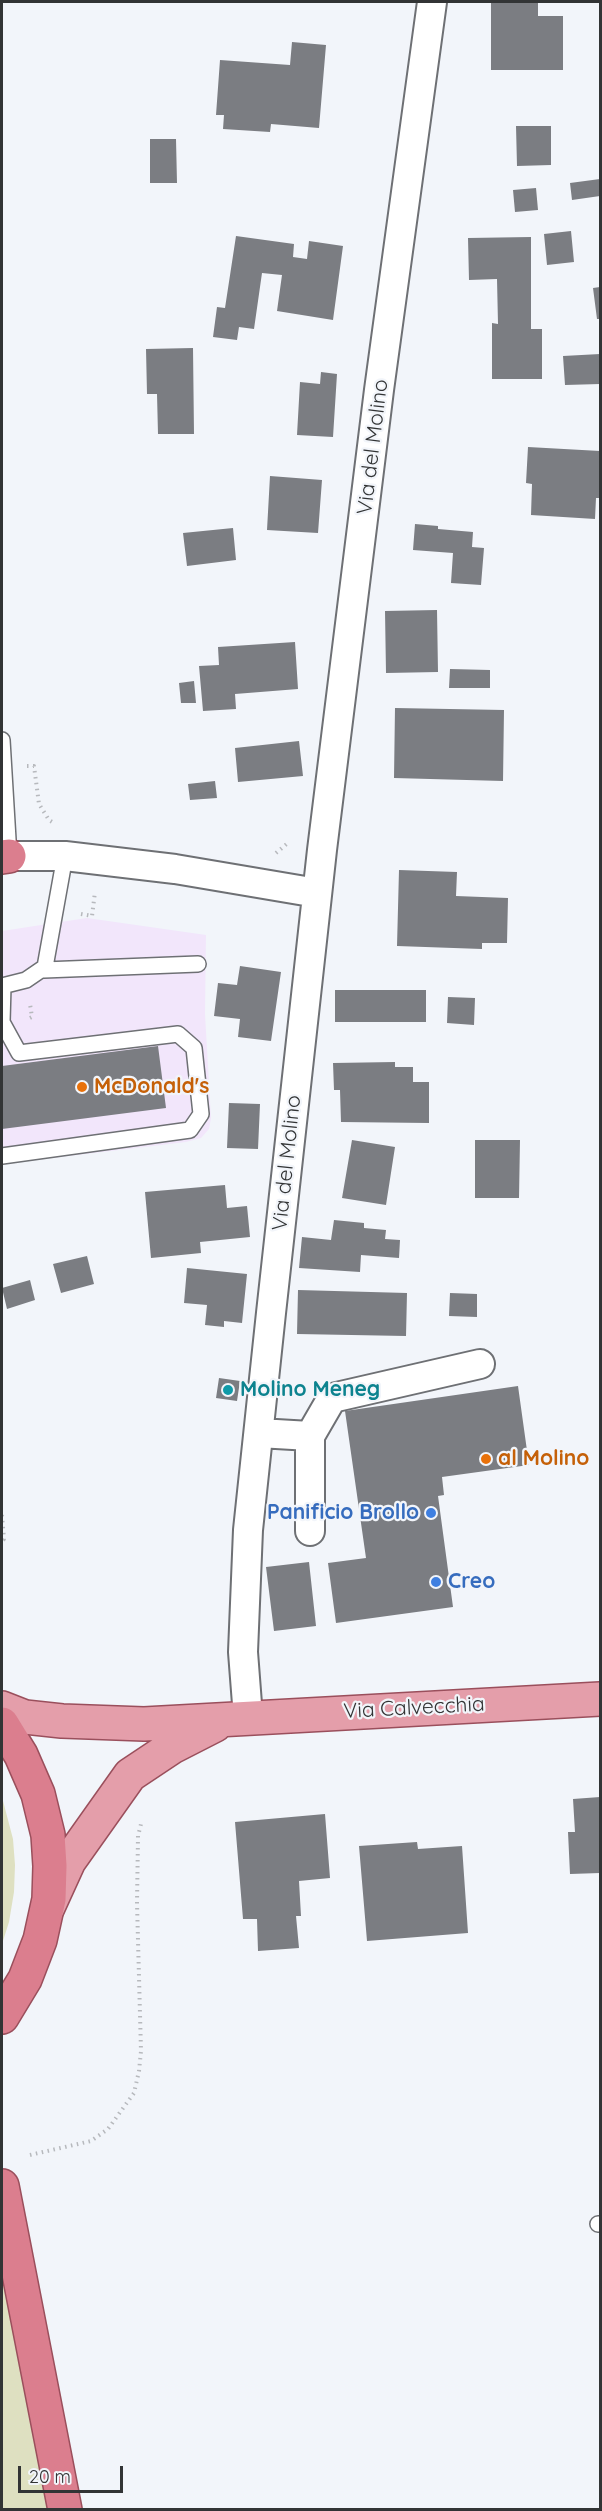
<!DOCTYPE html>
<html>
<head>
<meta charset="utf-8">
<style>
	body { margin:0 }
	#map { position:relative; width:602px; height:2511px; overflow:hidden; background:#f2f5fa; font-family:Quicksand,sans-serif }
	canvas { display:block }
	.frame { position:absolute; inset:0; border:3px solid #323435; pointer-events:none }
	.scale { position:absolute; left:18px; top:2466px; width:105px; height:27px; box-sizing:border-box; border:3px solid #323435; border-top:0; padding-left:8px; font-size:18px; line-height:21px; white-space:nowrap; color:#323435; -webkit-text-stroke:4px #f2f5fa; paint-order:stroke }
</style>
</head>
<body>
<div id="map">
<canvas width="602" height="2511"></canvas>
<div class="frame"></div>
<div class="scale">20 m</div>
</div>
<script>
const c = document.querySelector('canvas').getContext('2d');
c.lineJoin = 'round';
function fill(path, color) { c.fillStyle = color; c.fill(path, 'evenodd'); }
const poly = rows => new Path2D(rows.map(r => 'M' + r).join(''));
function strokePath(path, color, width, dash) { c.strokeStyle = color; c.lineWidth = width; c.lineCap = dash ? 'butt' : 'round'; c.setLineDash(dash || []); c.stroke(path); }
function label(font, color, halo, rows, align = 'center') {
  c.font = font + ' Quicksand,sans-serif'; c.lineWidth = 4.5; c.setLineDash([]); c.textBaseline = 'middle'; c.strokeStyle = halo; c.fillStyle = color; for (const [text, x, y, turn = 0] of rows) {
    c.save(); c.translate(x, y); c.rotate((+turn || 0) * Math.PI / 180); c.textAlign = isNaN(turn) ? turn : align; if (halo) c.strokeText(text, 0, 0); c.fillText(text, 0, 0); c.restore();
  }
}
fill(poly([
	[87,918,206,935,205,1014,211,1118,209,1129,201,1138,186,1142,2,1164,2,931]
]), '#f2e6fb');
fill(poly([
	[2,1797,13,1839,15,1865,14,1892,9,1922,2,1944],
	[2,2244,58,2509,2,2509]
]), '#dee0c1');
fill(poly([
	[491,2,538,2,538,16,563,16,563,70,491,70],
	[292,42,326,45,319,128,271,124,270,132,223,129,224,115,216,115,220,60,290,65],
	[516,126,551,126,551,165,517,166],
	[150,139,176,139,177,183,150,183],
	[600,179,600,196,572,200,570,183],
	[536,188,538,210,515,212,513,190],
	[571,231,574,262,547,265,544,234],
	[236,236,294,244,293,257,307,259,309,241,343,246,333,320,277,311,282,275,262,273,254,329,239,327,237,340,213,337,217,307,225,308],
	[531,237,531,329,542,329,542,379,492,379,492,323,498,324,497,279,469,280,468,238],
	[600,287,600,319,597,319,593,288],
	[193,348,194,434,158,434,157,394,147,394,146,349],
	[600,354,600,384,565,385,563,356],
	[321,372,337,374,333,437,297,435,300,382,320,384],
	[528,447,600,451,600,498,596,498,595,519,531,515,532,484,526,483],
	[270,476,322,480,318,533,267,530],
	[415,524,438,526,438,529,473,532,472,547,484,548,481,585,451,583,453,553,413,550],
	[233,528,236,560,187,566,183,533],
	[437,610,438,672,386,673,385,611],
	[295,642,298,689,235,694,236,709,203,711,199,666,219,665,218,647],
	[450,669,490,670,490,688,449,688],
	[194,681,196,703,181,703,179,683],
	[395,708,504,710,503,781,394,778],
	[299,741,303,776,238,782,235,748],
	[215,781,217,798,190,800,188,784],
	[399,870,457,872,456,896,508,898,507,943,482,943,482,949,397,946],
	[240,966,281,972,271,1041,238,1037,240,1019,214,1016,218,983,237,985],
	[335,990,426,990,426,1022,335,1022],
	[448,997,475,998,474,1025,447,1023],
	[158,1046,166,1108,2,1129,2,1066],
	[395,1062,395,1067,413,1067,413,1082,429,1082,429,1123,341,1122,340,1090,334,1090,333,1063],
	[229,1103,260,1104,258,1149,227,1148],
	[352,1140,395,1147,386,1205,342,1198],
	[475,1140,520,1140,519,1198,475,1198],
	[225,1185,227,1208,247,1206,250,1237,200,1242,201,1253,151,1258,145,1192],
	[334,1220,364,1223,364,1228,386,1230,385,1239,400,1240,399,1258,361,1255,360,1272,299,1268,302,1237,331,1240],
	[87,1256,94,1284,61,1293,53,1264],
	[187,1268,247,1274,242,1323,224,1321,224,1327,205,1325,207,1305,184,1303],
	[30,1280,35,1300,7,1309,2,1288],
	[298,1290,407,1293,406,1336,297,1334],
	[450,1293,477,1294,477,1317,449,1316],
	[219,1378,240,1381,237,1401,216,1398],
	[518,1386,529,1465,442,1477,444,1495,438,1496,453,1607,336,1623,328,1563,366,1558,345,1411],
	[309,1562,316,1626,274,1631,266,1567],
	[600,1797,600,1873,570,1874,568,1832,575,1832,573,1799],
	[325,1814,330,1878,299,1881,301,1916,296,1916,299,1948,258,1951,257,1919,243,1919,235,1822],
	[417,1842,418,1849,462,1846,468,1933,367,1941,359,1846]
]), '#7b7d82');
const service = poly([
	[2,740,9,856],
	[44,970,198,964],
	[2,986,26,980,45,967,65,856],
	[2,1156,190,1130,201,1114,194,1048,178,1034,19,1053,2,1022,3,986],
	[598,2224,600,2224]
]);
const minor = poly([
	[9,856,65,856,175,869,317,893],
	[259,1433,310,1436,310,1531],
	[310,1436,332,1398,480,1364],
	[248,1717,243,1652,248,1530,271,1313,322,850,379,390,432,2]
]);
const primary = poly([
	[2,1708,25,1717,62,1721,144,1724,600,1699],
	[48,1907,69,1861,130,1775,172,1747,215,1725]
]);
const trunk = poly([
	[2,857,9,856],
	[2,1724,21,1755,38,1794,48,1835,50,1866,49,1899,40,1940,25,1979,2,2017],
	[2,2186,65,2510]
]);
strokePath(service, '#6e7074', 18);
strokePath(minor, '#6e7074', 32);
strokePath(primary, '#9a4f5c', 36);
strokePath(trunk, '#9a4f5c', 36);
strokePath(poly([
	[27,766,34,766,39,804,49,820,54,823],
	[276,853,289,842],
	[81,914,92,916,95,892],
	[30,1018,32,1017,30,1004],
	[2,1515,4,1539,2,1541],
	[30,2155,91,2141,108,2129,134,2093,139,2071,141,2051,137,1903,138,1836,142,1820]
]), '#b7b9bd', 4, [1.5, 4.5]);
strokePath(service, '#fff', 15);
strokePath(minor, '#fff', 28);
strokePath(primary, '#e49eaa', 33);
strokePath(trunk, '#db7e8e', 33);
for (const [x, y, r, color] of [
	[82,1087,6,"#e8710a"],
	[228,1390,6,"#0f9aa8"],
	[486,1459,6,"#e8710a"],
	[431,1513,6,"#3f7fe0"],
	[436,1582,6,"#3f7fe0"]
]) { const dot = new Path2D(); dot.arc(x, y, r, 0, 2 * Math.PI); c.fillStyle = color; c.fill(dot); strokePath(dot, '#f2f5fa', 2); }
label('21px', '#323435', '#f2f5fa', [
	["Via del Molino",373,447,-83],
	["Via del Molino",287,1163,-84],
	["Via Calvecchia",414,1708,-3]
]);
label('bold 21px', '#c56008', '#f2f5fa', [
	["McDonald's",94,1087],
	["al Molino",498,1459]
], 'left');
label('bold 21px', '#0d838f', '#f2f5fa', [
	["Molino Meneg",240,1390]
], 'left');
label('bold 21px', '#366cbe', '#f2f5fa', [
	["Panificio Brollo",419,1513],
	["Creo",448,1582,"left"]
], 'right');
</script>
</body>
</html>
